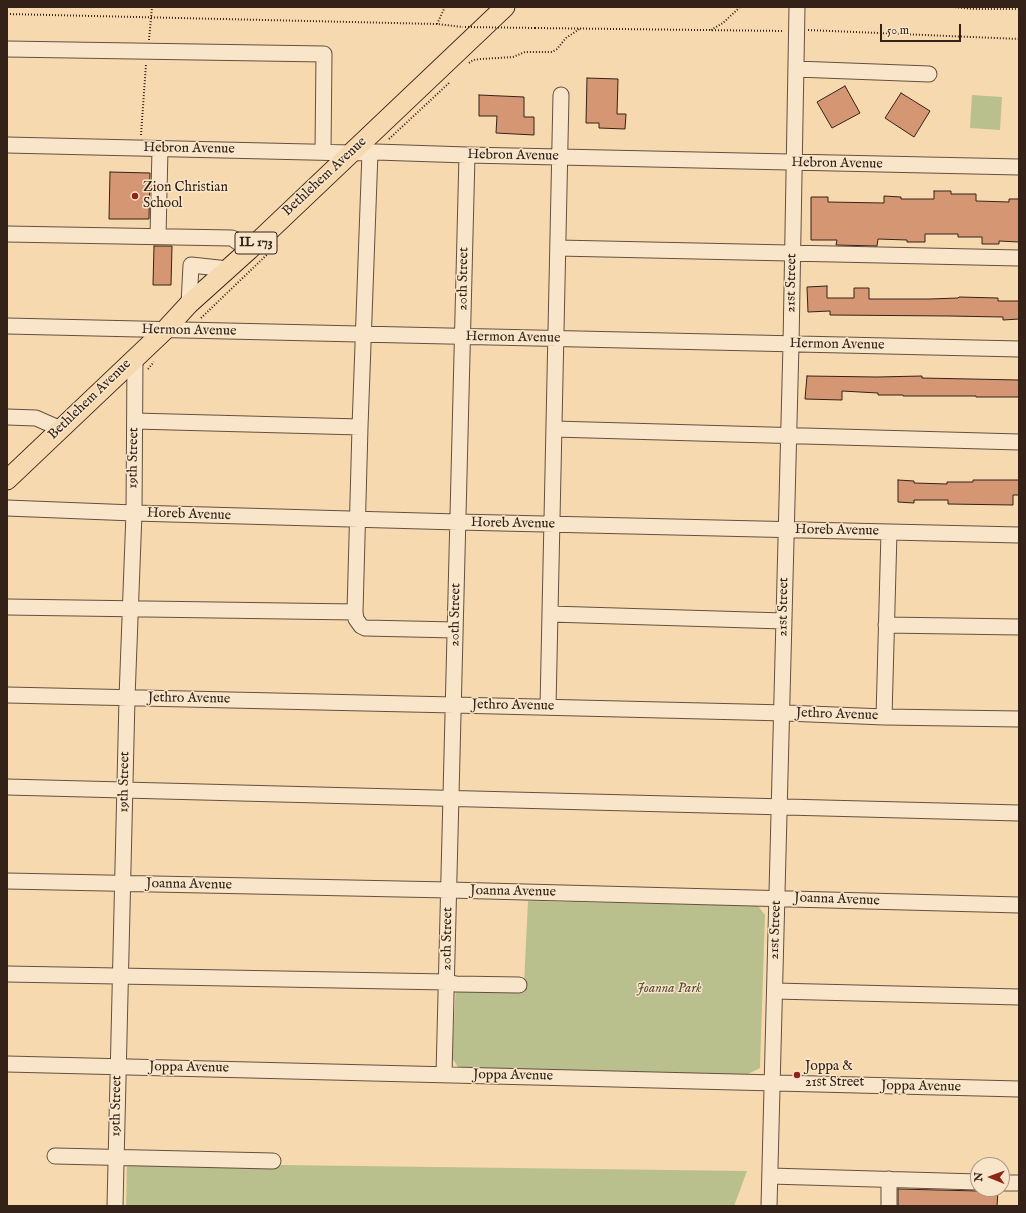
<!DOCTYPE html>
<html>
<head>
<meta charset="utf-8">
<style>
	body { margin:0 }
	#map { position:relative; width:1026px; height:1213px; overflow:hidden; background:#f6d9ae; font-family:"IM FELL English",serif }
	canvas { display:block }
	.frame { position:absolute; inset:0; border:8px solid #342219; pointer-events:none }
	.north { position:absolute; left:970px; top:1157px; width:40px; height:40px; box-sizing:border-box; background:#f9e6ca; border:1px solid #aa9883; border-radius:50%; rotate:271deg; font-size:11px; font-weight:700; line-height:16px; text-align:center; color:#342219 }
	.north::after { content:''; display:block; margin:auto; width:14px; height:18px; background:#8f2418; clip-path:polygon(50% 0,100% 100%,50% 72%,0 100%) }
	.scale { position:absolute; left:880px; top:24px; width:81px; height:18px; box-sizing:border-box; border:2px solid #342219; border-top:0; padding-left:5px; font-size:12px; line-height:14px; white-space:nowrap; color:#342219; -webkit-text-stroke:3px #f9e6ca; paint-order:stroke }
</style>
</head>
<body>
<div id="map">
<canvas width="1026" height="1213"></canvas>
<div class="frame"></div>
<div class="north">N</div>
<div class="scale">50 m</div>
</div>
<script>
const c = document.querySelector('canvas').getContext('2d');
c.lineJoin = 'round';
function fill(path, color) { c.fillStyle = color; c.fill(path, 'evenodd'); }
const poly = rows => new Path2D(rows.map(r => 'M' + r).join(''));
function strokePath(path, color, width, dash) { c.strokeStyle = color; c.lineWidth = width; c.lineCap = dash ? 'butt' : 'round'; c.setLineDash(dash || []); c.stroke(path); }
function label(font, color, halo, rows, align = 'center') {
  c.font = font + ' "IM FELL English",serif'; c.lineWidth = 3; c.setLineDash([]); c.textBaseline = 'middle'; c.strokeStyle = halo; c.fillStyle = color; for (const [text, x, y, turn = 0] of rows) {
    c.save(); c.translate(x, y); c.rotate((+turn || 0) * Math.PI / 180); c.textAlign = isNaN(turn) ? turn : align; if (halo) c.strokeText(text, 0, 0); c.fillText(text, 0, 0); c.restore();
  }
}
fill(poly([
	[972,95,1002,97,1000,130,970,128],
	[528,901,758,906,765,915,760,1068,746,1075,458,1067,452,1058,456,985,524,984],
	[127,1163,747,1171,734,1206,126,1206]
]), '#b9c08d');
const building = poly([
	[587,78,618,79,617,114,626,114,625,129,599,128,599,123,586,123,587,78],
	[845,86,860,113,832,128,817,102,845,86],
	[901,93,930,111,914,137,885,118,901,93],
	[479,95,524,97,524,117,534,117,534,135,496,133,497,116,479,116,479,95],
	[110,172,150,173,149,219,109,219,110,172],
	[934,191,951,191,951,194,976,194,976,201,1009,202,1009,199,1019,199,1019,242,999,241,999,244,982,244,982,237,958,237,958,234,925,234,925,242,907,242,907,240,878,239,877,246,836,245,837,240,811,240,811,197,828,197,828,202,884,203,884,196,901,197,901,199,934,199,934,191],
	[154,246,172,246,171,285,153,285,154,246],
	[827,286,827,298,854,298,854,288,869,288,869,299,930,299,958,298,959,297,998,298,998,301,1019,301,1019,319,1003,320,1003,317,949,316,830,315,830,311,808,312,807,287,827,286],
	[807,376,877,377,922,376,922,378,1019,380,1019,397,976,397,976,396,903,396,903,395,878,395,878,393,842,391,842,400,805,399,807,376],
	[898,480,914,481,914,483,947,484,947,482,973,482,973,480,1019,480,1019,495,1013,495,1013,505,948,504,948,500,914,500,914,503,898,502,898,480],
	[898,1189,978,1191,997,1190,998,1191,997,1206,898,1206,898,1189]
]);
fill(building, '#d59674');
strokePath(building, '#342219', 1);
const minor = poly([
	[7,49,324,54,323,152],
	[796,69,929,74],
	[7,145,352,153,376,152,467,155,1019,167],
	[370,152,360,427,355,612,356,619,361,626,365,628,455,630],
	[7,234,232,238,249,250],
	[158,236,160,149],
	[558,248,1019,258],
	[189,304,191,265,228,269],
	[7,326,1019,349],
	[7,417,36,418,61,429],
	[135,421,360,427],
	[554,429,1019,442],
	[7,508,134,513,458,522,1019,535],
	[7,607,355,612],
	[550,614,784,621],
	[886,625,1019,627],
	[7,695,454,705,786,713,884,717,1019,719],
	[548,707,561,95],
	[884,717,889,532],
	[7,787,1019,813],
	[7,881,449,890,1019,905],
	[7,974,447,982,456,984,519,985],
	[775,991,1019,997],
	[7,1064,1019,1089],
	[444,1075,467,155],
	[55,1156,273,1161],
	[770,1176,978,1182],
	[1002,1183,1019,1183],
	[115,1206,127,698,134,513,135,358],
	[769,1206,791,344,797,7],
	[889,1206,889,1179]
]);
const major = poly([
	[7,480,165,330,189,304,249,250,505,7]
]);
strokePath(minor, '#64503e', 17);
strokePath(major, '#342219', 21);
strokePath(poly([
	[952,7,975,9,1019,9],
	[7,14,437,24,463,27],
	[437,24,445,7],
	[535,28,784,31],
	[711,30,723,23,740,7],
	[808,30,1019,39],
	[149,40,152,7],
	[469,63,473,60,481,59,513,57,525,52,552,52,557,49,566,38,581,28],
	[141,135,146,64],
	[389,139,449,83],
	[201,318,277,245],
	[148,369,154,362]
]), '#342219', 2, [1, 2]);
strokePath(minor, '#f9e6ca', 15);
strokePath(major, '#f6d9ae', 19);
strokePath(poly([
	[465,27,535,28]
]), '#342219', 2, [1, 2]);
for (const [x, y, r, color] of [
	[135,196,4,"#8f2418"],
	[797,1075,4,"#8f2418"]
]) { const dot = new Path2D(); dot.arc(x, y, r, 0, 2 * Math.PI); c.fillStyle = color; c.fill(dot); strokePath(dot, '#f9e6ca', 1.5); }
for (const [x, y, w] of [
	[256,243,42]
]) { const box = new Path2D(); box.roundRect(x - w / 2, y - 11, w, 22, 3); c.fillStyle = '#f9e6ca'; c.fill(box); strokePath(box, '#342219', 1); }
label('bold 13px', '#342219', null, [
	["IL 173",256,243]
]);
label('14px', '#342219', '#f9e6ca', [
	["Hebron Avenue",189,149,1],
	["Hebron Avenue",513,156,1],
	["Hebron Avenue",837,164,1],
	["Bethlehem Avenue",325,177,-43],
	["20th Street",464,279,-89],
	["21st Street",792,283,-89],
	["Hermon Avenue",189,331,1],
	["Hermon Avenue",513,338,1],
	["Hermon Avenue",837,345,1],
	["Bethlehem Avenue",90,400,-44],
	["19th Street",134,458,-89],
	["Horeb Avenue",189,515,2],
	["Horeb Avenue",513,524,1],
	["Horeb Avenue",837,531,1],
	["21st Street",784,607,-89],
	["20th Street",456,615,-89],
	["Jethro Avenue",189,699,1],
	["Jethro Avenue",513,706,1],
	["Jethro Avenue",837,715,2],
	["19th Street",125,782,-89],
	["Joanna Avenue",189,885,1],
	["Joanna Avenue",513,892,1],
	["Joanna Avenue",837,900,2],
	["21st Street",776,930,-88],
	["20th Street",448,939,-89],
	["Joppa Avenue",189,1068,1],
	["Joppa Avenue",513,1076,1],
	["Joppa Avenue",921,1087,1],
	["19th Street",117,1106,-89]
]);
label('14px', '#342219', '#f9e6ca', [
	["Zion Christian",143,188],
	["School",143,204],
	["Joppa &",805,1067],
	["21st Street",805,1083]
], 'left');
label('italic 14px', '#554a36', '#f9e6ca', [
	["Joanna Park",669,989]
]);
</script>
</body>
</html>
